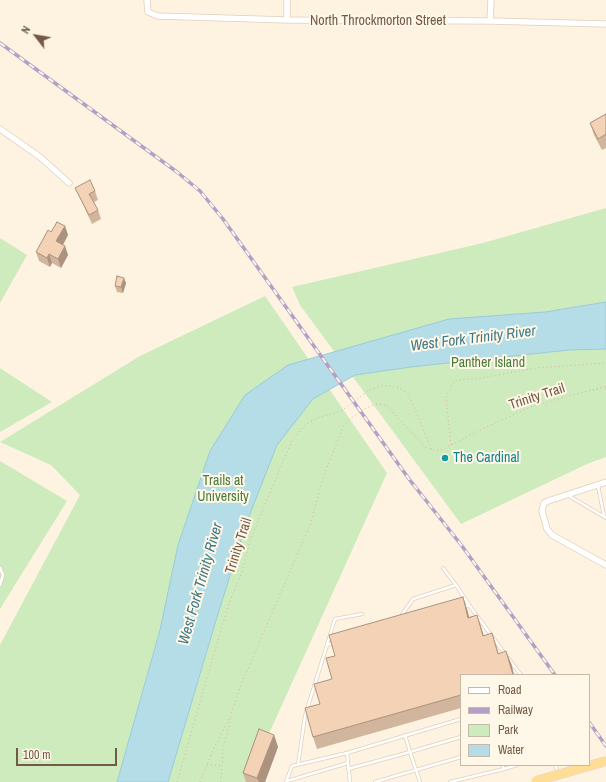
<!DOCTYPE html>
<html>
<head>
<meta charset="utf-8">
<style>
	body { margin:0 }
	#map { position:relative; width:606px; height:782px; overflow:hidden; background:#fdf3e0; font-family:"Archivo Narrow",sans-serif }
	canvas { display:block }
	.legend { position:absolute; left:460px; top:674px; width:130px; height:92px; box-sizing:border-box; background:#fff7e7; border:1px solid #c7b8a7; margin:0; padding:5px 7px; list-style:none; font-size:12px; color:#745946 }
	.legend li { display:flex; align-items:center; gap:8px; height:20px }
	.legend b { width:20px; border:1px solid #c7b8a7 }
	.north { position:absolute; left:16px; top:16px; width:40px; height:40px; -webkit-text-stroke:3px #fff7e7; paint-order:stroke; rotate:301deg; font-size:11px; font-weight:700; line-height:16px; text-align:center; color:#745946 }
	.north::after { content:''; display:block; margin:auto; width:14px; height:18px; background:#745946; clip-path:polygon(50% 0,100% 100%,50% 72%,0 100%) }
	.scale { position:absolute; left:16px; top:748px; width:101px; height:18px; box-sizing:border-box; border:2px solid #745946; border-top:0; padding-left:5px; font-size:12px; line-height:14px; white-space:nowrap; color:#745946; -webkit-text-stroke:3px #fff7e7; paint-order:stroke }
</style>
</head>
<body>
<div id="map">
<canvas width="606" height="782"></canvas>
<ul class="legend">
<li><b style="height:5px;background:#fff"></b>Road</li>
<li><b style="height:5px;background:#b69fc6"></b>Railway</li>
<li><b style="height:11px;background:#ceebbe"></b>Park</li>
<li><b style="height:11px;background:#b4dde7"></b>Water</li>
</ul>
<div class="north">N</div>
<div class="scale">100 m</div>
</div>
<script>
const c = document.querySelector('canvas').getContext('2d');
c.lineJoin = 'round';
function fill(path, color) { c.fillStyle = color; c.fill(path, 'evenodd'); }
const poly = rows => new Path2D(rows.map(r => 'M' + r).join(''));
function strokePath(path, color, width, dash) { c.strokeStyle = color; c.lineWidth = width; c.lineCap = dash ? 'butt' : 'round'; c.setLineDash(dash || []); c.stroke(path); }
function label(font, color, halo, rows, align = 'center') {
  c.font = font + ' "Archivo Narrow",sans-serif'; c.lineWidth = 4; c.setLineDash([]); c.textBaseline = 'middle'; c.strokeStyle = halo; c.fillStyle = color; for (const [text, x, y, turn = 0] of rows) {
    c.save(); c.translate(x, y); c.rotate((+turn || 0) * Math.PI / 180); c.textAlign = isNaN(turn) ? turn : align; if (halo) c.strokeText(text, 0, 0); c.fillText(text, 0, 0); c.restore();
  }
}
fill(poly([
	[606,208,606,457,587,464,461,524,300,305,292,287,483,243],
	[0,238,27,255,0,303],
	[265,296,387,473,247,782,0,782,0,645,80,495,51,465,0,442,140,356],
	[0,368,52,402,0,432],
	[0,461,67,501,0,609]
]), '#ceebbe');
const water = poly([
	[606,302,606,349,569,350,411,367,355,375,313,399,277,445,246,524,214,627,168,782,117,782,160,630,178,545,210,451,245,395,288,365,449,319,545,312,606,302]
]);
fill(water, '#b4dde7');
strokePath(water, '#9accd9', 1);
const service = poly([
	[598,486,604,516],
	[569,496,606,518],
	[0,568,3,575,0,585],
	[443,568,456,585],
	[469,605,505,654],
	[401,616,413,599,456,585,469,605,464,607],
	[327,645,334,643],
	[508,658,521,675],
	[405,735,410,752,461,737],
	[347,753,461,719],
	[298,765,305,716,335,619,362,614],
	[502,765,504,769,517,765],
	[555,765,558,772],
	[348,769,410,752,420,782],
	[287,781,348,763],
	[286,782,292,766,347,753,350,782],
	[375,782,461,757],
	[450,782,504,769]
]);
const minor = poly([
	[147,0,148,12,158,16,287,20,490,21,606,24],
	[287,20,287,0],
	[490,21,491,0],
	[0,129,40,157,69,183],
	[606,482,548,501,544,503,542,511,547,529,552,535,606,565]
]);
strokePath(service, '#e1cfbb', 4);
strokePath(minor, '#e1cfbb', 7);
strokePath(poly([
	[593,390,606,388],
	[451,445,446,397,454,381,462,379,476,379,536,368,606,363],
	[207,764,221,766],
	[177,782,228,606,242,572,250,541,281,466,292,441,305,425,317,418,341,411,368,391,383,385,399,388,408,393,432,450],
	[200,782,214,748,231,715,240,687,310,525,324,475,334,450,342,429,350,419,364,409,376,404,386,405,425,447,432,450,441,450,495,423,533,406,606,386],
	[221,782,223,749,231,718]
]), '#d8b59a', 1, [1, 3]);
strokePath(service, '#fff', 2.5);
strokePath(minor, '#fff', 5.5);
const rail = poly([
	[0,43,177,172,200,191,223,219,409,479,462,546,555,675],
	[589,722,606,746]
]);
strokePath(rail, '#b69fc6', 3.5);
strokePath(rail, '#fff7e7', 2, [6]);
const primaryBridge = poly([
	[536,781,606,761]
]);
strokePath(primaryBridge, '#ded7d3', 10, []);
strokePath(primaryBridge, '#ffdd95', 9);
fill(poly([
	[606,114,606,148,602,150,594,135,590,123],
	[75,188,95,191,98,200,94,202,98,210,101,219,92,224,79,196],
	[65,226,68,235,63,245,65,246,68,255,61,268,52,263,50,267,39,261,36,252,51,232],
	[126,283,123,293,117,292,115,286],
	[467,609,469,617,477,615,484,636,492,633,498,654,511,663,514,675,461,675,461,708,317,749,313,737,320,704,332,679],
	[274,735,278,747,265,782,246,782,243,773]
]), '#d2b59d');
fill(poly([
	[65,226,68,235,60,250,56,241],
	[65,246,68,255,61,268,58,259],
	[49,254,52,263,50,267,47,258],
	[124,278,126,283,123,293,121,287],
	[463,597,467,609,472,629,468,618],
	[477,615,481,627,487,648,483,636],
	[492,633,496,645,502,665,498,654],
	[506,651,511,663,514,675,513,675],
	[274,735,278,747,265,782,259,782,257,778]
]), '#ab937f');
const building = poly([
	[606,114,606,134,598,139,590,123,606,114],
	[90,180,95,191,89,194,98,210,89,215,75,188,90,180],
	[57,222,65,226,56,241,65,246,58,259,49,254,47,258,36,252,48,230,51,232,57,222],
	[117,276,124,278,121,287,115,286,117,276],
	[463,597,468,618,477,615,483,636,492,633,498,654,506,651,513,675,461,675,461,695,313,737,305,708,320,704,314,684,332,679,326,658,335,656,329,635,463,597],
	[259,729,274,735,257,778,243,773,259,729]
]);
fill(building, '#f4d2b6');
strokePath(building, '#ab937f', 1);
for (const [x, y, r, color] of [
	[445,458,4,"#0f9aa8"]
]) { const dot = new Path2D(); dot.arc(x, y, r, 0, 2 * Math.PI); c.fillStyle = color; c.fill(dot); strokePath(dot, '#fff7e7', 1.5); }
label('14px', '#745946', '#fff7e7', [
	["North Throckmorton Street",378,21],
	["Trinity Trail",537,397,-18],
	["Trinity Trail",239,546,-72]
]);
label('14px', '#4c7b3e', '#fff7e7', [
	["Panther Island",488,363],
	["Trails at",223,481],
	["University",223,497]
]);
label('14px', '#0d838f', '#fff7e7', [
	["The Cardinal",453,458]
], 'left');
label('italic 15px', '#3f7a89', '#fff7e7', [
	["West Fork Trinity River",473,339,-7],
	["West Fork Trinity River",201,584,-74]
]);
</script>
</body>
</html>
